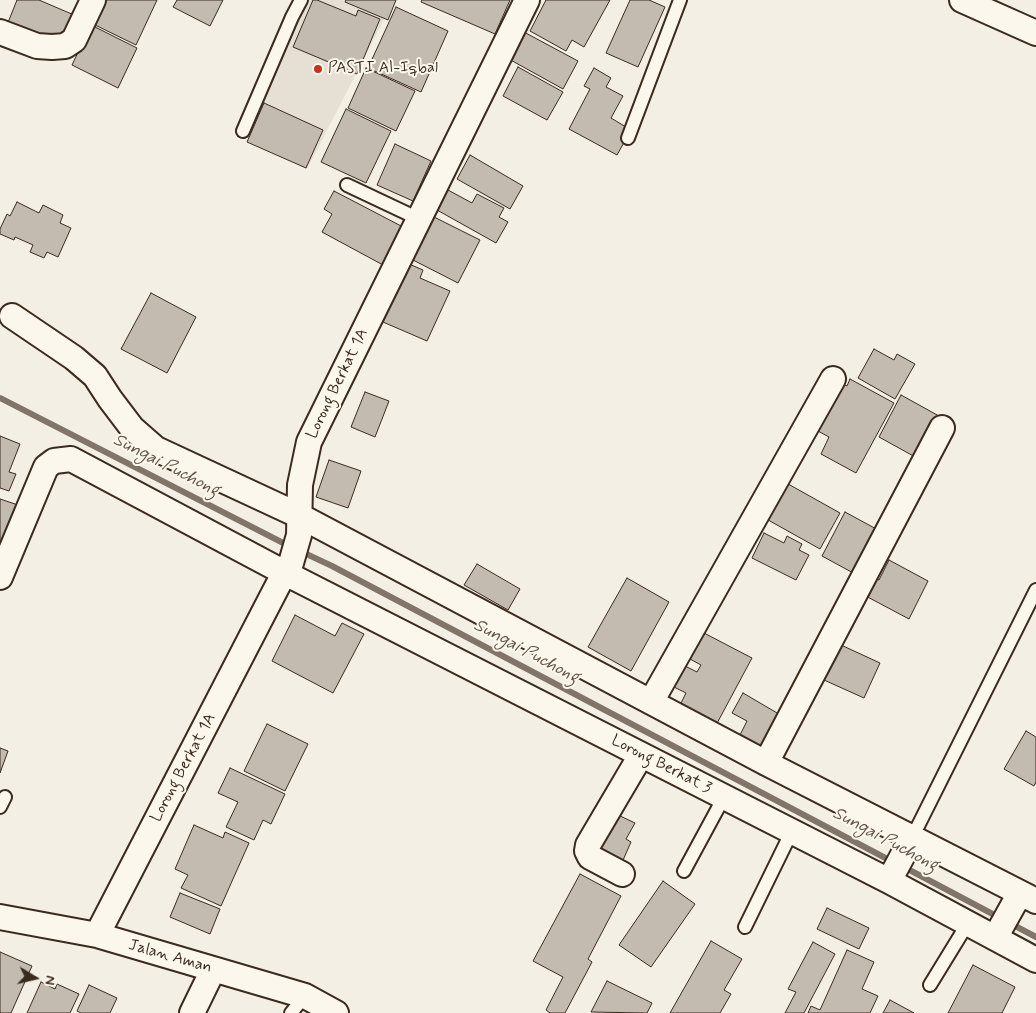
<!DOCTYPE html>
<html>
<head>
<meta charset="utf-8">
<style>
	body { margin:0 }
	#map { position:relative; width:1036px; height:1013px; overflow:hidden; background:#f3efe4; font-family:Mynerve,sans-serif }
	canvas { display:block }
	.north { position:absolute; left:10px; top:953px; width:50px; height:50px; -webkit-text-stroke:4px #fbf7ec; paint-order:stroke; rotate:99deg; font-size:14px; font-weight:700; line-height:20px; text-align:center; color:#3b2a1e }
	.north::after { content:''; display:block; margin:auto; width:18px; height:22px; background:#3b2a1e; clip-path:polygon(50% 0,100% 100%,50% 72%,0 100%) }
</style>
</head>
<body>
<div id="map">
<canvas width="1036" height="1013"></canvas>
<div class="north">N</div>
</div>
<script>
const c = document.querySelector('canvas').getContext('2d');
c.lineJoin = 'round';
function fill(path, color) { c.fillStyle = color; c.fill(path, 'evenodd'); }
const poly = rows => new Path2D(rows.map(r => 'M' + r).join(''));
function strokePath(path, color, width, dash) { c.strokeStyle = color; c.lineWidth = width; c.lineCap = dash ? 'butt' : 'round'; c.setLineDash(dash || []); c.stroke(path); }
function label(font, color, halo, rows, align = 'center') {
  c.font = font + ' Mynerve,sans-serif'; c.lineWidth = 4; c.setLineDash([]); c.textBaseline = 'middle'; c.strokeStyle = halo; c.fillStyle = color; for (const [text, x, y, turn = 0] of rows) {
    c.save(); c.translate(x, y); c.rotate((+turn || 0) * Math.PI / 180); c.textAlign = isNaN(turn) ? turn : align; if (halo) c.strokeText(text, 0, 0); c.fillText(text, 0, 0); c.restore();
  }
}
fill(poly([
	[306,0,394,0,307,169,249,138]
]), '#e5dfd4');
strokePath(poly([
	[0,398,291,547],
	[300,551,332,566,893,862],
	[902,866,1036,937]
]), '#817468', 6);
const building = poly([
	[17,0,39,0,74,15,64,39,46,42,7,25,17,0],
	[102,0,157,0,136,45,91,23,102,0],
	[177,0,223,0,210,26,173,7,177,0],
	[313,0,317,0,356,16,358,10,380,19,357,74,293,47,313,0],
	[346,0,396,0,388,20,345,2,346,0],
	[422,0,510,0,495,34,421,2,422,0],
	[546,0,610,0,584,47,572,40,566,51,530,31,546,0],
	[630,0,649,0,665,7,638,67,606,53,630,0],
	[396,7,448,31,421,92,368,68,396,7],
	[91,25,137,48,118,88,72,65,91,25],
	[522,31,578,61,563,89,507,58,522,31],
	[518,67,563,92,547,120,503,96,518,67],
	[366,68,415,91,396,131,348,108,366,68],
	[594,68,611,78,606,87,623,96,611,118,631,130,617,155,569,129,590,89,584,86,594,68],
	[264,103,323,130,306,168,247,142,264,103],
	[346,109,391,131,366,183,321,162,346,109],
	[395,144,431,161,413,201,377,185,395,144],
	[470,155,523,186,510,209,457,179,470,155],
	[448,190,472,203,477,194,504,208,499,217,508,222,496,243,437,210,448,190],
	[334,191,403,227,383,265,322,232,332,214,324,209,334,191],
	[17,202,39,213,43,205,63,215,60,223,71,228,58,257,47,252,44,258,30,252,33,245,15,237,14,240,0,234,0,229,7,214,10,216,17,202],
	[434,217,480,240,458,283,413,260,434,217],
	[409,264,423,270,420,278,450,291,427,341,383,322,409,264],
	[151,293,196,317,167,373,121,349,151,293],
	[874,349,894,360,897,354,915,364,895,399,858,378,874,349],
	[850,379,894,403,856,473,821,454,829,437,818,431,825,418,821,416,843,384,847,386,850,379],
	[365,392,389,401,375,437,351,427,365,392],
	[901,395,939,416,917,458,879,437,901,395],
	[0,436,20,444,9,472,16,474,9,491,0,488,0,436],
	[329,460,361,471,348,508,316,497,329,460],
	[781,480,840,513,820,549,761,516,781,480],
	[0,499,21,506,0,558,0,499],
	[845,512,880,531,857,575,822,556,845,512],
	[764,533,784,543,787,536,802,544,799,550,809,555,796,580,752,558,764,533],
	[889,560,928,581,909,619,862,594,871,576,879,580,889,560],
	[477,564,520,589,508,610,464,585,477,564],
	[627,578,669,602,631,671,588,647,627,578],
	[295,615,335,636,342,623,364,634,333,693,272,661,295,615],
	[704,633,752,658,715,727,679,707,686,693,674,687,685,666,697,672,701,665,690,659,704,633],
	[841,645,880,663,864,698,824,680,841,645],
	[743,693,784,717,773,736,768,734,760,747,740,735,747,721,732,713,743,693],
	[267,724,308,744,285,791,244,771,267,724],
	[1026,731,1036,737,1036,782,1034,786,1004,769,1026,731],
	[0,748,8,751,0,773,0,748],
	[230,768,285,794,271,824,263,820,254,840,226,827,238,802,218,793,230,768],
	[616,814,635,823,626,839,631,842,620,867,594,854,616,814],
	[194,825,223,838,225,832,249,843,221,906,181,888,188,875,175,869,194,825],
	[580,874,621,896,588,959,592,962,565,1013,550,1013,546,1010,563,977,533,961,580,874],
	[663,881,695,904,651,967,619,945,663,881],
	[180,893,220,909,210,934,170,917,180,893],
	[827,908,869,928,859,949,817,929,827,908],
	[711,941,742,959,724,990,731,994,720,1013,670,1013,711,941],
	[813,942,835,954,804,1013,785,1013,796,992,788,989,813,942],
	[847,950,874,962,862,989,878,996,870,1013,808,1013,811,1006,820,1010,847,950],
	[0,952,32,966,11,1013,0,1013,0,952],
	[973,965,1015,987,1002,1013,948,1013,973,965],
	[607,981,652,1003,647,1013,591,1012,607,981],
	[41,982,55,989,57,984,79,994,70,1013,27,1013,41,982],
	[89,985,117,998,110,1013,81,1013,77,1011,89,985],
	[890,1000,914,1013,883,1013,890,1000]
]);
fill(building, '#c3bbb0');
strokePath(building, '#3b2a1e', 1);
const lane = poly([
	[243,131,292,17,301,0],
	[628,138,680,0],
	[347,185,419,219],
	[0,807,5,797],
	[912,838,1036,590],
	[684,871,724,797],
	[745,927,792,831],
	[930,985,968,923],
	[291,1013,305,996]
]);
const street = poly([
	[962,0,1036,33],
	[0,32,37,46,52,47,65,46,74,40,93,0],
	[12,316,74,358,95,376,110,399,132,428,156,449,300,516,766,763,1036,901],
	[0,577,46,467,54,461,71,459,285,573,889,881,1036,960],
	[651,702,833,379],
	[766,763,942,428],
	[622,874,590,857,587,851,588,845,641,755],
	[889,881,912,838],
	[0,917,97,935,305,996,336,1013],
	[97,935,278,585,291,563,299,535,300,485,309,442,527,0],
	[995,938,1020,893],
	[192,1013,213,970]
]);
strokePath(lane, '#3b2a1e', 16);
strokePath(street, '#3b2a1e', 28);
strokePath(lane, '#fbf7ec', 12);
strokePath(street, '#fbf7ec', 24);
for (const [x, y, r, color] of [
	[318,69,5,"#c8321e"]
]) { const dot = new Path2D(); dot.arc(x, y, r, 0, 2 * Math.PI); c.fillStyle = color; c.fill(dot); strokePath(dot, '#fbf7ec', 2); }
label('16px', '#3b2a1e', '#fbf7ec', [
	["PASTI Al-Iqbal",328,69]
], 'left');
label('16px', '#3b2a1e', '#fbf7ec', [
	["Lorong Berkat 1A",338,384,-64],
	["Lorong Berkat 3",661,765,27],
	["Lorong Berkat 1A",184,768,-62],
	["Jalan Aman",170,957,16]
]);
label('italic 18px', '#645549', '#fbf7ec', [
	["Sungai Puchong",166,466,27],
	["Sungai Puchong",526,652,28],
	["Sungai Puchong",885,840,28]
]);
</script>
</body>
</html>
